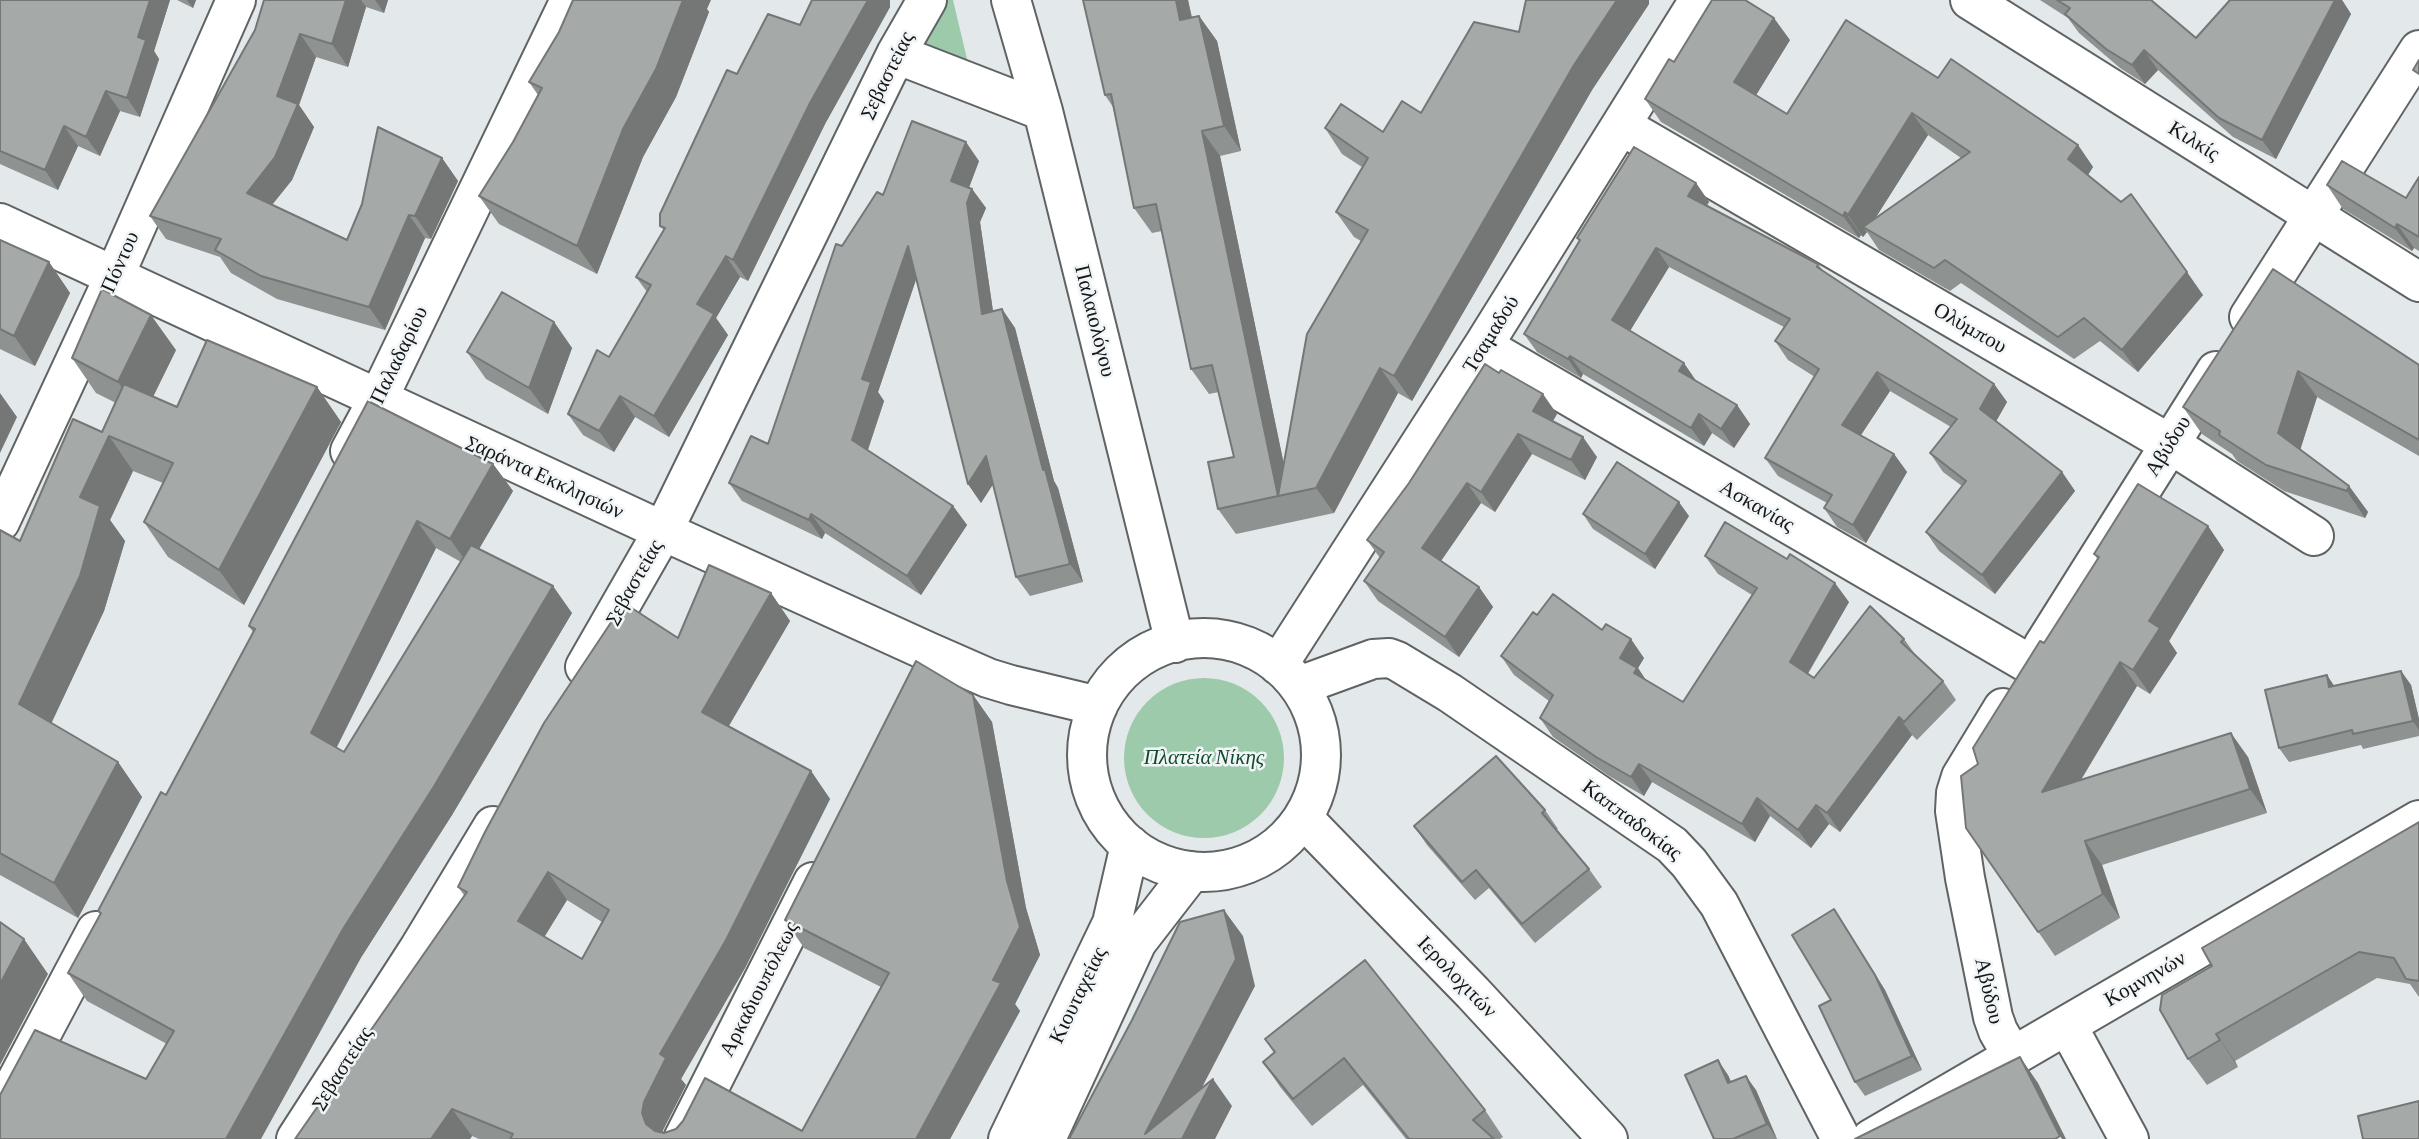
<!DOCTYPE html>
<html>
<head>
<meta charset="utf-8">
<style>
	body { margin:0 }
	canvas { display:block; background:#e3e8ea }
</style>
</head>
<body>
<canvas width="2419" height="1139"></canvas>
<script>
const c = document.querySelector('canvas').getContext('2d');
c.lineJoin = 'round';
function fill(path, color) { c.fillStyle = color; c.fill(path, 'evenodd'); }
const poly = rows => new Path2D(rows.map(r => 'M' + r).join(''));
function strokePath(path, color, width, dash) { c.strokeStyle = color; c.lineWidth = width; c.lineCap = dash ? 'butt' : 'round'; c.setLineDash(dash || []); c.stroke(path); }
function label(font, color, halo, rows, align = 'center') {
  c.font = font + ' "Crimson Pro",serif'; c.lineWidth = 5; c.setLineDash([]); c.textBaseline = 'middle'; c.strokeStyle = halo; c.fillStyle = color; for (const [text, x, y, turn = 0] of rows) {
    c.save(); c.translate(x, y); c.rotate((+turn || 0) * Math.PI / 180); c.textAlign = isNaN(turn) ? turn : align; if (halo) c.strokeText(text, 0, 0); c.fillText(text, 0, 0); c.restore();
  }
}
fill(poly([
	[939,0,953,0,968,63,918,46],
	'1124 758a80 80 0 1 1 160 0a80 80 0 1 1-160 0Z'
]), '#9ecaac');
const minor = poly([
	[1011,0,1043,111,1175,643],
	[1970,0,2419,282],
	[896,54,1043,111],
	[1622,126,2170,444,2314,536],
	[0,223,663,531,929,652,988,678,1011,685,1098,706],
	[2249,317,2419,50],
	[1483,346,2031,665],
	[350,451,378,399,570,0],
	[0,522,114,277,236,0],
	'1087 755a117 117 0 1 1 234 0a117 117 0 1 1-234 0Z',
	[2043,646,2216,371],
	[1278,665,1483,346,1699,0],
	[585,667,663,531,896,54,927,0],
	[1299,686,1373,659,1389,658,1397,661,1450,693,1672,845,1689,863,1719,904,1841,1139],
	[2003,708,1961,777,1956,793,1955,811,1965,878,1993,1017,1998,1031,2013,1057],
	[1303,818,1473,993,1608,1139],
	[2067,1025,2129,1139],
	[0,1112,96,931],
	[296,1139,418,950,493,826],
	[683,1139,813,882],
	[1008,1139,1112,923,1130,845],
	[1046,1139,1137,942,1192,871],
	[1871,1139,2419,820]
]);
strokePath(minor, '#5f6364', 42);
strokePath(minor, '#fff', 38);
fill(poly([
	[0,0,170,0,154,51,159,59,140,117,120,111,100,156,78,146,58,190,0,164],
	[177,0,196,0,193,8],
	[264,0,388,0,384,13,366,7,348,67,316,57,299,105,314,127,292,180,272,205,347,240,442,158,458,181,431,239,425,238,385,330,277,299,231,273,220,257,166,239,150,216,255,30],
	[812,0,890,0,890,7,825,124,748,281,740,277,716,318,728,335,669,437,635,417,614,452,583,435,568,414,609,357,647,292,636,277,664,230,660,226,737,74,800,25],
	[1188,0,1192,17,1199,16,1217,41,1241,151,1220,156,1284,465,1361,241,1354,237,1336,212,1362,167,1342,154,1325,128,1383,132,1421,113,1519,32,1649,4,1592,90,1412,401,1398,393,1334,513,1236,534,1218,509,1234,457,1219,392,1209,394,1191,369,1162,231,1152,233,1134,208,1113,107,1105,95],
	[2040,0,2151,0,2196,38,2229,1,2228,0,2342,0,2351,14,2276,159,2233,137,2158,70,2145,84,2120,68,2079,33,2068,18],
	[707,9,709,12,676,97,643,157,597,274,499,224,479,196,513,142,538,95,529,82],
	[1790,40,1756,95,1787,114,1938,78,2078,145,2093,167,2088,175,2203,295,2138,372,2100,341,2074,359,1961,283,1950,291,1879,250,1867,232,1863,237,1861,235,1859,238,1661,122,1645,99,1674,62],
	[1928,135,1961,158,1875,218],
	[979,161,969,188,972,189,986,208,980,222,993,311,1002,309,1015,328,1054,481,1058,488,1083,582,1030,596,1016,577,993,484,981,503,968,484,916,279,878,392,884,401,868,450,953,506,967,525,921,595,825,533,822,539,742,501,729,483,768,444,883,195],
	[2419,177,2419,251,2414,248,2412,251,2343,209,2327,185,2406,198],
	[1696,183,1709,202,1706,206,1818,264,1824,272,1994,384,2007,402,1996,421,2062,472,2075,491,1995,594,1939,551,1926,532,1962,486,1943,472,1930,453,1951,427,1890,391,1861,435,1894,454,1907,472,1866,543,1837,527,1824,508,1827,503,1778,476,1765,458,1815,377,1788,360,1775,341,1784,327,1669,267,1630,331,1697,382,1737,405,1750,424,1734,448,1712,433,1704,446,1583,374,1581,378,1537,352,1524,334,1579,241,1577,238],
	[0,240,49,262,70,293,35,366,0,349],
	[2273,269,2419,365,2419,456,2317,397,2300,450,2349,486,2368,512,2365,518,2284,491,2237,461,2232,454,2202,434,2183,407],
	[554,322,572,348,548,414,486,379,467,352],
	[176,350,153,397,177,407,317,387,341,422,244,605,168,557,144,522,163,483,133,471,110,520,125,541,104,611,51,723,118,762,142,797,78,918,0,875,0,530,20,541,102,432,116,403,96,393,72,358],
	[1499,373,1557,414,1553,421,1597,457,1585,480,1532,454,1495,512,1481,503,1441,561,1479,587,1493,607,1459,657,1378,601,1364,581,1380,558,1367,540],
	[493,464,513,491,479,549,572,613,452,815,362,956,146,1079,167,1044,87,1001,68,973,100,914,98,911,166,795,253,632,249,626],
	[436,548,461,562,344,752,336,747],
	[1583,514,1689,516,1655,569,1593,529],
	[2208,526,2224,550,2169,641,2177,653,2150,694,2137,686,2081,780,2248,757,2267,813,2102,865,2120,918,2055,956,1966,828,1978,764,2044,643,2098,560,2094,554],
	[1705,556,1849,602,1808,674,1814,678,1904,639,1917,657,1943,681,1956,700,1917,740,1912,735,1840,832,1829,824,1811,848,1770,816,1755,842,1652,782,1644,796,1609,776,1553,737,1540,718,1549,701,1514,675,1501,656,1537,615,1602,630,1644,658,1638,668,1646,681,1683,702,1752,595,1718,574],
	[771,593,790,621,729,726,811,771,830,799,745,968,681,1079,686,1085,663,1130,663,1133,802,1131,881,987,804,948,785,920,973,695,992,722,1026,908,1040,955,1015,1004,1020,1011,950,1139,479,1139,472,1136,470,1139,295,1139,464,895,458,887,678,638],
	[567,900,602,922,582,959,544,937],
	[2401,671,2411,685,2419,719,2419,736,2363,749,2361,745,2289,762,2279,748,2334,686],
	[1545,810,1558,829,1556,830,1589,869,1602,887,1535,943,1489,888,1475,900,1427,845,1414,826],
	[2419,822,2419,997,2410,984,2377,978,2235,1061,2238,1067,2207,1085,2188,1059,2212,966],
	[1834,909,1885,990,1922,1070,1865,1096,1855,1082],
	[1365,960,1485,1110,1503,1137,1500,1139,1406,1139,1363,1085,1312,1126,1281,1088,1263,1062,1274,1053,1265,1039],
	[1728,1075,1731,1082,1756,1090,1777,1139,1714,1139]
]), '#8e9291');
fill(poly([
	[150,0,170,0,154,51,159,59,140,117,127,98,138,37],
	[187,0,196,0,193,8],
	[346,0,361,0,366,7,348,67,332,44],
	[375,0,388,0,384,13],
	[683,0,711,0,707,9,709,12,676,97,643,157,597,274,577,246,623,129],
	[868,0,890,0,890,7,825,124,748,281,733,260,810,103],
	[1176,0,1188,0,1197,45,1180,20],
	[1617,0,1649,0,1649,4,1592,90,1412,401,1394,376,1574,65],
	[2335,0,2342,0,2351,14,2276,159,2262,140],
	[1199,16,1217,41,1241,151,1224,126],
	[1774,18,1790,40,1750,105,1734,82],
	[300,34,316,57,299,105,314,127,292,180,263,216,247,193,277,96],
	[2144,50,2158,70,2145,84,2132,65],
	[106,91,120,111,100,156,86,137],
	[1912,113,1928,135,1868,230,1863,227,1867,232,1863,237,1848,215],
	[64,126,78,146,58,190,45,170],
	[1202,131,1220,156,1290,494,1278,496,1296,522,1278,496],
	[966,142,979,161,964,200,951,181],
	[2078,145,2093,167,2084,181,2068,159],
	[442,158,458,181,431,239,415,216],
	[1696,183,1709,202,1701,215,1688,196],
	[972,189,986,208,980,222,996,332,982,314,967,203],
	[1845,212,1861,235,1859,238,1843,216],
	[409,215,425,238,385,330,369,307],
	[2397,224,2414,248,2412,251,2395,228],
	[908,246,921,265,878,392,884,401,865,458,852,440,862,379],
	[1656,248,1669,267,1625,339,1612,320],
	[726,256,740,277,716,318,728,335,669,437,654,416,697,304],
	[49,262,70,293,35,366,14,336],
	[2187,272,2203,295,2138,372,2122,350],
	[1002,309,1015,328,1054,481,1058,488,1083,582,1070,564,1043,470],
	[151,315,176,350,143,417,118,382],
	[554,322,572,348,548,414,529,388],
	[1570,356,1583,374,1581,378,1568,359],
	[1684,363,1697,382,1679,371],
	[1380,368,1398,393,1334,513,1316,488],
	[2298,371,2317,397,2297,460,2278,433],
	[1877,372,1890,391,1855,444,1842,425],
	[1994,384,2007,402,1993,427,1980,409],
	[317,387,341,422,244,605,219,570],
	[0,393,17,417,0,453],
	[1543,394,1557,414,1547,431,1533,411],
	[620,396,635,417,614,452,599,431],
	[1737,405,1750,424,1734,448,1721,429],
	[1699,414,1712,433,1704,446,1691,428],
	[1518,434,1532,454,1495,512,1481,492],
	[109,436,133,471,110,520,125,541,104,611,44,739,19,704,80,497],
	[1583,437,1597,457,1585,480,1571,460],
	[1894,454,1907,472,1866,543,1853,525],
	[986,456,999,475,981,503,968,484],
	[493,464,513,491,469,566,450,539],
	[2062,472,2075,491,1995,594,1982,575],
	[1467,483,1481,503,1436,568,1422,548],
	[2349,486,2368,512,2365,518,2347,491],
	[1679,502,1689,516,1655,569,1645,554],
	[953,506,967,525,921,595,907,576],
	[811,514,825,533,822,539,809,520],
	[417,521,436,548,330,761,311,733],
	[2208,526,2224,550,2169,641,2177,653,2150,694,2133,670,2149,621],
	[1835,583,1849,602,1803,681,1790,662],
	[553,586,572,613,452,815,362,956,261,1139,226,1139,343,929],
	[1479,587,1493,607,1459,657,1445,637],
	[771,593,790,621,721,739,702,712],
	[1631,639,1644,658,1638,668,1650,686,1647,692,1620,658],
	[2120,662,2137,686,2059,816,2042,792],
	[2401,671,2411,685,2419,719,2419,730,2413,721],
	[2327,675,2337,690,2329,687],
	[973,695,992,722,1026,908,1040,955,1015,1004,1020,1011,950,1139,916,1139,993,980,1007,881],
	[1899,717,1912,735,1840,832,1827,813],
	[2231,733,2248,757,2267,813,2250,789],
	[118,762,142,797,78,918,54,883],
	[1639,764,1652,782,1644,796,1631,777],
	[811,771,830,799,745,968,681,1079,686,1085,663,1130,662,1139,646,1124,642,1113,644,1102,660,1054],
	[1757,798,1770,816,1755,842,1742,824],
	[1816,805,1829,824,1811,848,1798,830],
	[2085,841,2102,865,2120,918,2103,894],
	[548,872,567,900,537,949,518,921],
	[1834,909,1885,990,1922,1070,1912,1056],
	[1224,910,1243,936,1255,986,1175,1139,1145,1134],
	[24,939,48,974,0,1065,0,984],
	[2216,1034,2235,1061,2238,1067],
	[2020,1057,2038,1083,2066,1139,2062,1139,2060,1136],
	[1718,1060,1728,1075,1738,1098,1728,1083],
	[1746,1076,1756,1090,1777,1139,1767,1124],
	[1213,1079,1232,1106,1215,1139,1182,1139],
	[452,1109,472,1136,470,1139,431,1139]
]), '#747776');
const building = poly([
	[0,0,150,0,138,37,146,40,127,98,106,91,86,137,64,126,45,170,0,151,0,0],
	[264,0,346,0,332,44,300,34,277,96,298,104,275,157,247,193,347,240,362,204,378,127,442,158,415,216,409,215,369,307,261,276,215,250,221,239,150,216,255,30,264,0],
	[573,0,683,0,656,69,623,129,577,246,479,196,513,142,542,88,529,82,559,32,573,0],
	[812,0,868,0,810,103,733,260,726,256,697,304,714,314,654,416,620,396,599,431,568,414,597,350,609,357,651,285,636,277,665,228,660,226,660,214,727,70,737,74,768,14,800,25,812,0],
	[1083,0,1176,0,1180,20,1199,16,1224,126,1202,131,1278,496,1218,509,1208,462,1234,457,1212,365,1191,369,1156,204,1134,208,1111,94,1105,95,1083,0],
	[1526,0,1617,0,1574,65,1394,376,1380,368,1316,488,1278,496,1307,334,1368,230,1336,212,1368,158,1325,128,1341,104,1383,132,1402,101,1421,113,1474,22,1519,32,1526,0],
	[1712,0,1745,0,1774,18,1734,82,1787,114,1846,20,1938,78,1951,59,2078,145,2068,159,2121,202,2131,194,2187,272,2122,350,2084,318,2058,337,1945,260,1934,268,1863,227,1970,152,1912,113,1848,215,1845,212,1843,216,1645,99,1669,59,1674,62,1712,0],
	[2057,0,2151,0,2196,38,2230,0,2335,0,2262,140,2219,118,2144,50,2132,65,2106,49,2065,14,2070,8,2057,0],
	[2419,60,2419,74,2413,70,2419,60],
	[912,121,966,142,951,181,972,189,967,203,982,314,1002,309,1043,470,1045,469,1070,564,1016,577,986,456,968,484,908,246,862,379,871,382,852,440,953,506,907,576,811,514,809,520,729,483,751,436,768,444,836,244,842,246,877,192,883,195,912,121],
	[1634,147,1696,183,1688,196,1818,264,1817,267,1994,384,1980,409,2062,472,1982,575,1926,532,1966,481,1930,453,1957,419,1877,372,1842,425,1894,454,1853,525,1824,508,1832,495,1765,458,1819,369,1775,341,1790,319,1656,248,1612,320,1684,363,1679,371,1737,405,1721,429,1699,414,1691,428,1570,356,1568,359,1524,334,1580,240,1577,238,1634,147],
	[2342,161,2406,198,2419,177,2419,237,2397,224,2395,228,2327,185,2342,161],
	[0,240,49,262,14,336,0,329,0,240],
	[2273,269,2419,365,2419,440,2298,371,2278,433,2349,486,2347,491,2266,465,2219,435,2220,431,2183,407,2273,269],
	[102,289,151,315,118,382,72,358,102,289],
	[502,292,554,322,529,388,467,352,502,292],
	[207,340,317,387,219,570,144,522,173,463,109,436,80,497,100,506,80,576,19,704,118,762,54,883,0,853,0,530,20,541,73,419,102,432,124,384,177,407,207,340],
	[1485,364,1499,373,1501,370,1543,394,1533,411,1583,437,1571,460,1518,434,1481,492,1467,483,1422,548,1479,587,1445,637,1364,581,1384,552,1367,540,1409,483,1485,364],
	[368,401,493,464,450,539,417,521,311,733,344,752,471,545,553,586,433,788,343,929,226,1139,0,1139,0,1095,35,1030,146,1079,174,1031,68,973,101,913,98,911,161,792,166,795,255,629,249,626,251,621,368,401],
	[1617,462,1679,502,1645,554,1583,514,1617,462],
	[2138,484,2208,526,2149,621,2160,628,2133,670,2120,662,2042,792,2231,733,2250,789,2085,841,2103,894,2038,932,1966,828,1961,776,1978,764,1973,748,2040,641,2044,643,2099,557,2094,554,2138,484],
	[1725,522,1787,559,1790,554,1835,583,1790,662,1814,678,1870,606,1904,639,1901,642,1943,681,1904,722,1899,717,1827,813,1816,805,1798,830,1757,798,1742,824,1639,764,1631,777,1596,757,1540,718,1553,695,1501,656,1533,612,1537,615,1553,594,1602,630,1606,624,1631,639,1620,658,1637,668,1634,673,1683,702,1757,588,1705,556,1725,522],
	[709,565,771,593,702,712,811,771,726,940,660,1054,666,1058,644,1102,642,1113,646,1124,655,1131,664,1133,676,1129,683,1121,705,1078,802,1131,889,973,785,920,916,661,973,695,1007,881,1020,927,993,980,1001,983,916,1139,510,1139,513,1134,452,1109,431,1139,295,1139,467,892,458,887,485,832,544,723,624,603,678,638,709,565],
	[548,872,609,910,582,959,518,921,548,872],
	[2401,671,2413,721,2353,734,2352,730,2279,748,2265,690,2327,675,2329,687,2401,671],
	[1496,756,1545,810,1542,813,1589,869,1522,924,1476,870,1462,882,1414,826,1496,756],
	[2419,822,2419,981,2406,979,2394,958,2359,952,2216,1034,2220,1040,2188,1059,2160,1010,2162,995,2212,966,2202,948,2419,822],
	[1834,909,1875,975,1912,1056,1855,1082,1819,1006,1831,1000,1792,935,1834,909],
	[1224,910,1236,959,1145,1134,1213,1079,1182,1139,1069,1139,1132,1020,1180,922,1224,910],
	[0,922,24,939,0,984,0,922],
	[1365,960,1485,1110,1473,1120,1494,1139,1409,1139,1344,1058,1293,1099,1263,1062,1275,1052,1265,1039,1365,960],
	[2020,1057,2060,1136,2055,1139,1855,1139,2020,1057],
	[1718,1060,1728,1083,1746,1076,1767,1124,1733,1139,1714,1139,1685,1075,1718,1060],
	[2419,1101,2419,1139,2363,1139,2358,1116,2419,1101]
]);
fill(building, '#a5aaa9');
strokePath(building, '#747776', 2);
label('21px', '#151717', '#f1f5f7', [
	["Σεβαστείας",887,75,-63],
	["Κιλκίς",2194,141,32],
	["Πόντου",120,262,-66],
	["Παλαιολόγου",1095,321,76],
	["Ολύμπου",1970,328,30],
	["Τσαμαδού",1491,334,-58],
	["Παλαδαρίου",399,355,-64],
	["Αβύδου",2168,446,-58],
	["Σαράντα Εκκλησιών",545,477,25],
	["Ασκανίας",1757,506,30],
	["Σεβαστείας",634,582,-60],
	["Καππαδοκίας",1632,820,37],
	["Ιερολοχιτών",1457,977,46],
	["Κομνηνών",2145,979,-30],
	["Αρκαδιουπόλεως",759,989,-63],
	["Αβύδου",1989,991,77],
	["Κιουταχείας",1078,995,-64],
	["Σεβαστείας",342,1068,-57]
]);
label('italic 21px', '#114b2b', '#f1f5f7', [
	["Πλατεία Νίκης",1204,758]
]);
</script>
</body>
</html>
